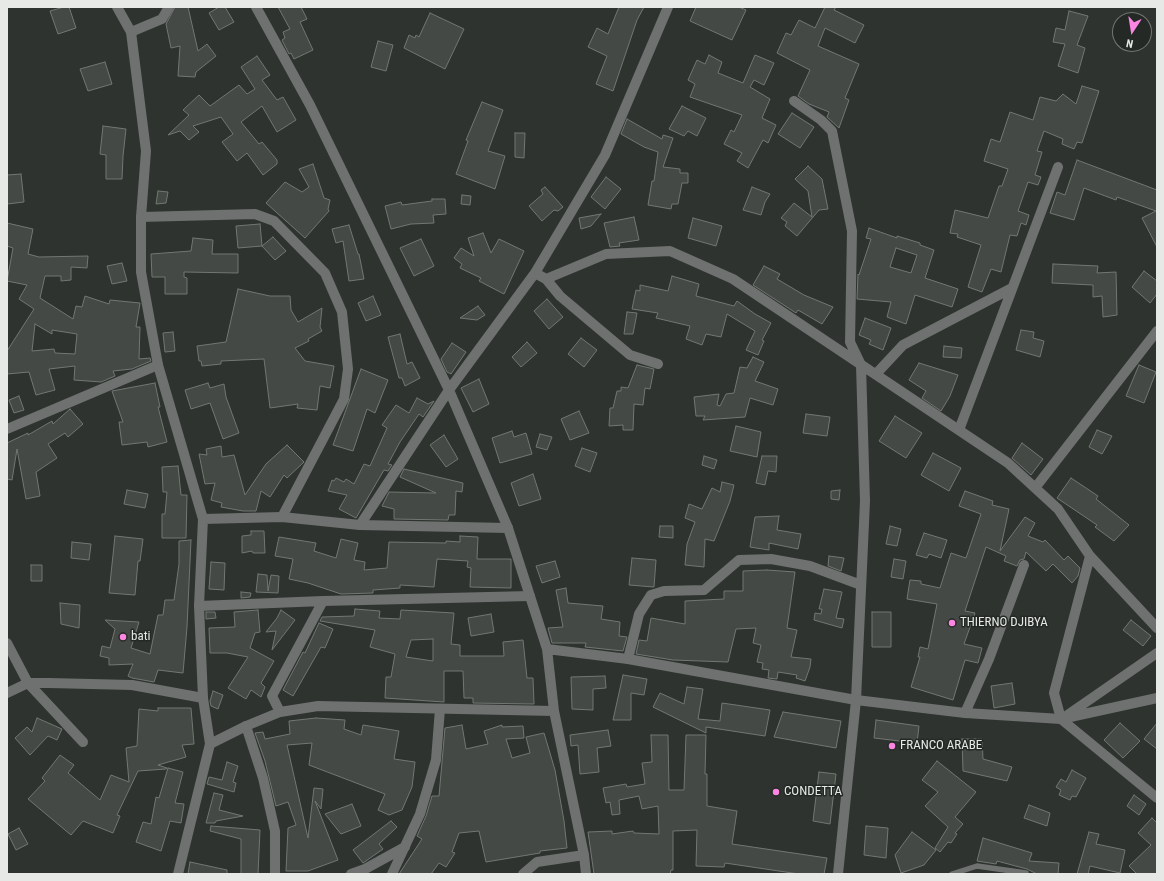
<!DOCTYPE html>
<html>
<head>
<meta charset="utf-8">
<style>
	body { margin:0 }
	#map { position:relative; width:1164px; height:881px; overflow:hidden; background:#2e332f; font-family:"Roboto Condensed",sans-serif }
	canvas { display:block }
	.frame { position:absolute; inset:0; border:8px solid #e6e9e6; pointer-events:none }
	.north { position:absolute; left:1112px; top:12px; width:40px; height:40px; box-sizing:border-box; background:#242925; border:1px solid #727672; border-radius:50%; rotate:192deg; font-size:11px; font-weight:700; line-height:16px; text-align:center; color:#e6e9e6 }
	.north::after { content:''; display:block; margin:auto; width:14px; height:18px; background:#fd86e2; clip-path:polygon(50% 0,100% 100%,50% 72%,0 100%) }
</style>
</head>
<body>
<div id="map">
<canvas width="1164" height="881"></canvas>
<div class="frame"></div>
<div class="north">N</div>
</div>
<script>
const c = document.querySelector('canvas').getContext('2d');
c.lineJoin = 'round';
function fill(path, color) { c.fillStyle = color; c.fill(path, 'evenodd'); }
const poly = rows => new Path2D(rows.map(r => 'M' + r).join(''));
function strokePath(path, color, width, dash) { c.strokeStyle = color; c.lineWidth = width; c.lineCap = dash ? 'butt' : 'round'; c.setLineDash(dash || []); c.stroke(path); }
function label(font, color, halo, rows, align = 'center') {
  c.font = font + ' "Roboto Condensed",sans-serif'; c.lineWidth = 3; c.setLineDash([]); c.textBaseline = 'middle'; c.strokeStyle = halo; c.fillStyle = color; for (const [text, x, y, turn = 0] of rows) {
    c.save(); c.translate(x, y); c.rotate((+turn || 0) * Math.PI / 180); c.textAlign = isNaN(turn) ? turn : align; if (halo) c.strokeText(text, 0, 0); c.fillText(text, 0, 0); c.restore();
  }
}
const building = poly([
	[64,7,69,7,76,28,58,34,50,11,64,7],
	[175,7,188,7,198,51,207,44,216,56,196,72,195,77,178,76,180,46,171,48,166,24,175,7],
	[219,7,225,7,234,22,219,30,209,13,219,7],
	[278,7,301,7,307,19,300,22,313,50,294,59,291,53,289,54,282,40,285,38,283,32,290,29,278,7],
	[619,7,644,7,637,20,613,91,596,84,607,56,588,47,597,28,608,34,619,7],
	[696,7,739,7,746,10,732,40,690,21,696,7],
	[825,7,836,7,834,10,864,25,855,43,825,28,818,46,859,64,845,98,849,100,839,128,827,117,829,112,809,104,798,96,810,70,777,53,786,33,791,35,799,20,815,28,825,7],
	[1069,11,1088,16,1077,45,1085,48,1078,73,1058,66,1065,44,1053,42,1056,28,1065,30,1069,11],
	[430,13,464,29,445,69,404,48,409,35,415,38,416,35,419,37,430,13],
	[378,41,393,45,386,71,371,67,378,41],
	[709,55,722,62,718,73,743,83,755,55,774,63,764,85,754,80,750,87,770,99,762,118,776,125,768,143,763,140,748,168,737,161,742,153,724,144,731,130,734,132,742,115,690,97,695,84,688,80,697,60,705,64,709,55],
	[257,56,270,75,262,80,277,100,283,97,296,120,277,132,262,106,241,122,259,144,262,142,277,160,277,164,263,175,247,153,237,161,222,142,233,134,221,117,193,126,199,132,189,140,180,131,168,135,189,115,183,110,199,95,210,106,239,85,247,94,255,89,241,67,257,56],
	[105,62,112,84,88,91,80,69,105,62],
	[1082,86,1099,91,1082,143,1077,142,1074,149,1062,144,1063,139,1044,131,1037,151,1042,152,1035,175,1041,177,1038,185,1028,182,1018,211,1029,215,1026,225,1021,223,1017,236,1010,235,1001,272,991,269,982,292,968,287,981,245,957,237,958,234,950,233,955,210,988,218,999,186,1002,186,1008,169,984,161,991,139,1000,142,1010,112,1033,120,1040,97,1056,101,1063,94,1076,104,1082,86],
	[482,102,503,110,488,151,505,156,495,189,456,174,468,141,466,140,482,102],
	[682,106,706,118,697,136,688,131,684,136,669,129,682,106],
	[792,113,814,127,800,148,778,134,792,113],
	[627,119,662,139,663,135,673,138,663,167,680,169,680,173,688,173,688,183,682,183,678,204,672,204,671,209,648,205,652,181,654,181,658,152,644,147,621,134,627,119],
	[103,126,126,129,123,156,122,179,106,179,106,155,100,154,103,126],
	[515,133,525,133,524,158,515,157,515,133],
	[1077,160,1157,190,1157,247,1142,218,1156,211,1117,197,1116,200,1084,188,1074,220,1050,213,1057,192,1065,195,1077,160],
	[313,164,324,198,330,200,328,209,329,211,305,238,266,203,285,182,302,192,309,187,299,169,313,164],
	[808,166,822,179,828,209,819,210,797,236,785,226,787,222,781,218,794,203,812,217,808,191,795,179,808,166],
	[21,174,24,202,7,204,7,175,21,174],
	[606,177,621,189,605,209,591,197,606,177],
	[545,187,563,207,558,211,554,210,542,221,529,206,543,194,541,190,545,187],
	[752,187,770,194,765,202,761,215,743,210,752,187],
	[158,191,168,192,166,203,156,204,158,191],
	[462,195,471,196,470,205,461,204,462,195],
	[432,199,445,199,446,214,433,215,434,223,411,224,391,229,385,206,401,202,402,205,432,201,432,199],
	[601,214,591,226,581,229,579,218,601,214],
	[634,217,639,240,619,243,620,246,610,247,604,223,634,217],
	[693,218,722,226,716,246,688,238,693,218],
	[7,223,33,229,28,254,39,257,88,256,87,268,71,267,71,280,61,281,61,276,45,276,40,298,73,319,76,306,82,307,85,296,109,304,110,300,140,303,136,327,140,327,139,359,150,358,151,361,132,369,113,371,115,376,101,382,74,380,75,366,49,369,55,390,36,395,29,372,7,374,7,351,34,309,19,299,27,285,7,281,13,248,7,246,7,223],
	[35,324,52,334,52,330,77,334,75,354,55,353,54,349,32,351,35,324],
	[260,224,262,246,238,248,236,226,260,224],
	[349,225,358,254,359,254,364,279,349,281,343,241,336,243,332,229,349,225],
	[869,228,897,238,897,236,920,243,920,245,934,250,925,278,958,289,952,307,915,295,906,324,887,317,891,302,857,299,858,274,859,275,871,239,866,238,869,228],
	[896,248,917,255,911,273,890,267,896,248],
	[483,233,491,253,499,239,524,251,504,294,479,281,481,278,460,268,462,264,454,258,461,248,474,256,468,238,483,233],
	[273,237,286,251,275,260,262,246,273,237],
	[193,238,213,240,212,254,238,254,238,273,184,272,184,277,187,278,187,294,165,294,165,277,152,277,151,254,191,251,193,238],
	[421,239,434,266,414,276,400,248,421,239],
	[122,263,127,281,112,284,107,266,122,263],
	[1053,264,1098,266,1097,273,1116,272,1117,315,1103,317,1102,296,1093,297,1093,285,1052,283,1053,264],
	[764,266,780,274,777,279,804,295,833,307,822,324,798,310,796,313,753,285,764,266],
	[1144,271,1157,281,1157,294,1150,303,1132,287,1144,271],
	[672,276,699,284,696,296,734,306,737,301,755,314,771,323,762,340,764,341,758,355,746,350,755,331,727,314,721,337,706,334,702,345,686,339,690,326,656,318,658,313,632,309,636,290,640,291,640,285,668,291,672,276],
	[238,289,270,296,290,296,291,310,298,322,322,308,320,327,322,331,308,339,309,341,295,348,305,361,334,366,330,388,320,386,317,410,297,408,298,404,270,408,264,359,221,361,221,364,202,366,201,361,199,361,197,346,226,342,238,289],
	[373,296,381,315,366,321,358,303,373,296],
	[547,299,563,317,549,329,534,311,547,299],
	[478,306,485,315,477,320,460,318,478,306],
	[627,312,637,313,633,334,624,334,627,312],
	[865,318,891,328,883,350,869,344,871,340,859,335,865,318],
	[1021,330,1034,332,1033,338,1044,341,1040,357,1016,350,1021,330],
	[173,332,175,351,165,352,163,333,173,332],
	[400,334,407,364,412,362,420,378,405,386,402,378,399,378,388,337,400,334],
	[581,338,597,350,584,367,568,354,581,338],
	[527,342,537,353,521,367,512,357,527,342],
	[452,343,466,352,451,374,447,372,441,359,452,343],
	[944,346,962,348,961,358,943,357,944,346],
	[753,357,764,362,755,381,778,389,773,405,750,398,745,417,703,420,705,416,696,416,694,397,719,394,717,405,720,406,726,394,734,393,740,367,747,368,753,357],
	[919,363,958,375,950,396,941,411,922,398,926,391,909,380,919,363],
	[637,365,654,369,650,389,645,388,643,405,634,404,633,430,623,430,623,425,609,426,610,408,613,408,617,391,621,391,621,387,628,388,637,365],
	[1139,365,1156,372,1144,403,1126,396,1139,365],
	[361,369,388,380,375,413,367,409,353,451,333,445,361,369],
	[479,379,489,404,473,412,461,388,479,379],
	[155,383,160,407,158,407,167,442,148,447,147,442,122,445,119,422,123,422,112,391,155,383],
	[208,383,210,388,224,384,226,397,239,433,223,439,210,403,191,409,185,390,208,383],
	[19,396,24,410,14,413,9,400,19,396],
	[417,398,428,404,434,401,423,417,419,414,400,442,388,464,392,465,388,471,384,470,356,518,339,509,347,495,328,491,332,480,334,481,336,478,344,482,346,479,354,484,364,464,370,466,387,428,382,425,396,405,409,413,417,398],
	[70,409,83,424,68,437,65,433,48,444,57,458,36,472,40,496,26,499,17,449,12,480,7,479,7,443,28,433,28,435,52,421,53,424,70,409],
	[579,411,589,433,570,440,561,419,579,411],
	[806,414,830,417,827,436,803,433,806,414],
	[895,416,922,433,906,458,879,441,895,416],
	[736,426,761,432,757,457,730,451,736,426],
	[1097,430,1112,436,1102,454,1089,447,1097,430],
	[512,431,514,437,526,433,532,454,500,463,492,438,512,431],
	[540,434,552,437,547,450,536,447,540,434],
	[444,435,458,459,446,467,430,445,444,435],
	[1022,443,1043,459,1031,475,1012,458,1022,443],
	[287,445,304,462,287,478,284,475,270,497,261,491,256,511,243,511,221,507,222,503,211,500,215,483,205,484,199,454,207,455,206,449,221,446,222,457,234,455,245,495,266,464,287,445],
	[582,448,597,453,590,472,575,466,582,448],
	[933,453,961,468,949,491,921,475,933,453],
	[704,456,717,460,714,469,702,465,704,456],
	[762,456,777,456,776,472,768,471,765,485,756,483,762,456],
	[178,466,181,495,187,495,186,538,162,538,162,514,165,514,167,492,163,492,162,467,178,466],
	[404,469,463,483,462,492,456,491,455,515,449,515,448,520,394,519,394,509,382,506,389,492,436,493,400,477,404,469],
	[533,474,541,499,519,506,511,483,533,474],
	[1071,478,1098,496,1096,499,1129,525,1114,541,1095,527,1097,525,1057,498,1071,478],
	[722,482,734,485,730,501,714,541,705,539,704,567,685,565,687,544,695,522,685,518,689,504,702,509,712,488,720,492,722,482],
	[127,490,148,494,145,508,124,504,127,490],
	[840,490,839,500,831,499,831,491,840,490],
	[965,491,993,501,992,505,1009,509,1000,551,1025,517,1035,523,1028,536,1043,542,1045,540,1064,560,1068,556,1080,568,1078,576,1072,583,1053,564,1046,571,1026,552,1024,559,1020,560,1017,566,1004,561,1006,556,986,547,965,611,975,613,964,644,982,648,978,663,965,660,953,700,911,687,920,657,918,657,920,647,928,649,937,604,907,599,910,580,921,581,921,584,940,588,951,553,966,558,981,514,959,506,965,491],
	[779,516,777,530,801,534,798,549,769,543,769,550,750,547,755,517,779,516],
	[660,526,673,526,673,538,659,537,660,526],
	[890,526,901,529,897,546,886,544,890,526],
	[251,531,264,531,265,553,253,553,252,551,242,553,242,536,251,535,251,531],
	[924,533,947,540,941,558,929,554,927,558,916,555,924,533],
	[115,536,143,539,140,561,138,561,135,595,109,593,115,536],
	[460,536,478,537,477,559,511,559,511,588,470,587,471,568,467,567,468,561,437,559,434,587,400,585,400,588,373,590,373,593,341,594,308,583,289,579,293,559,275,556,279,537,316,543,314,551,336,558,341,539,358,543,354,560,365,562,364,570,387,568,389,542,446,543,446,541,460,542,460,536],
	[191,540,187,627,183,673,158,670,154,682,132,678,128,676,133,664,109,665,109,658,100,656,102,646,110,648,115,629,105,620,139,622,131,648,150,654,158,615,163,615,165,600,174,600,179,564,179,541,191,540],
	[72,542,91,544,89,560,71,558,72,542],
	[829,556,844,558,841,571,828,566,829,556],
	[632,558,656,560,654,587,629,585,632,558],
	[894,559,906,561,903,579,891,577,894,559],
	[555,561,560,577,542,583,536,566,555,561],
	[211,562,225,563,224,590,209,589,211,562],
	[31,565,42,565,42,581,31,581,31,565],
	[767,570,795,572,787,628,797,630,791,657,811,659,810,667,805,681,796,678,797,675,778,672,777,679,768,678,769,670,762,669,763,663,757,662,761,645,753,643,756,628,736,629,728,662,673,660,636,654,639,640,647,641,651,618,685,624,685,601,724,599,724,591,743,591,743,571,767,570],
	[258,574,267,575,268,591,271,575,279,576,278,593,256,592,258,574],
	[566,588,568,603,603,606,601,619,620,622,619,636,627,637,623,651,585,647,586,643,552,643,548,628,563,627,556,590,566,588],
	[824,589,842,592,836,618,844,619,842,628,814,620,815,613,821,614,822,609,819,609,824,589],
	[241,592,251,593,250,597,241,598,241,592],
	[60,603,80,605,79,628,61,624,60,603],
	[355,609,380,611,379,618,400,619,401,610,454,613,451,644,460,645,460,656,504,656,503,642,523,640,527,678,533,678,534,704,473,703,473,698,464,698,463,671,444,671,444,702,385,698,386,677,391,677,395,654,370,647,375,630,320,621,322,617,354,616,355,609],
	[433,639,433,661,406,657,411,640,433,639],
	[258,610,260,632,255,633,250,648,274,661,261,683,265,687,261,697,251,690,246,699,228,688,248,657,227,653,210,653,209,628,235,627,234,612,258,610],
	[281,610,295,620,272,650,276,631,266,632,277,618,281,610],
	[206,612,215,612,216,618,206,619,206,612],
	[872,612,891,612,891,647,872,647,872,612],
	[491,614,494,632,471,636,468,618,491,614],
	[1131,620,1151,636,1143,646,1123,630,1131,620],
	[319,623,333,629,325,648,321,647,293,696,283,690,303,652,305,653,319,623],
	[623,675,647,679,644,695,631,693,631,720,613,720,623,675],
	[605,676,606,688,593,689,593,710,572,709,571,677,605,676],
	[1012,683,1015,704,994,708,991,686,1012,683],
	[687,687,703,689,698,719,720,721,722,703,770,710,765,736,706,727,706,733,653,707,660,693,684,704,687,687],
	[213,691,223,695,218,709,211,706,210,701,213,691],
	[158,708,191,708,194,744,182,745,186,757,158,765,167,768,166,769,138,771,117,815,120,816,113,833,83,821,71,835,28,799,45,781,42,778,60,755,74,765,68,773,100,800,111,775,129,782,126,748,137,746,139,709,158,711,158,708],
	[783,712,841,721,836,748,774,737,783,712],
	[37,718,62,729,57,740,48,736,30,755,15,738,27,727,32,732,37,718],
	[316,718,345,720,344,729,361,735,363,725,399,731,394,759,415,762,412,787,402,810,389,815,378,810,385,794,309,765,312,743,287,745,308,838,314,788,323,789,321,809,315,801,338,860,308,871,286,871,288,828,296,825,288,802,276,806,265,761,255,733,263,732,265,739,290,734,289,721,316,718],
	[876,720,919,726,917,743,874,738,876,720],
	[1120,723,1140,741,1123,758,1104,740,1120,723],
	[1157,723,1157,749,1144,739,1157,723],
	[462,725,466,749,488,744,484,731,502,725,502,727,523,726,524,738,506,739,512,758,530,753,526,737,544,733,555,770,564,821,567,848,540,851,540,853,486,862,479,831,459,833,452,852,455,853,446,867,439,863,431,874,399,874,422,839,417,836,426,816,432,796,439,796,445,728,462,725],
	[608,730,611,746,597,748,599,772,580,774,578,745,571,746,570,735,608,730],
	[651,735,668,735,669,790,684,790,686,735,706,735,705,774,707,774,707,806,737,811,732,844,827,858,824,874,799,874,725,863,724,867,696,866,697,830,673,831,673,870,671,870,670,874,594,874,588,832,612,831,612,834,633,831,634,833,659,834,658,806,642,809,639,796,619,800,620,814,612,815,610,802,606,803,603,788,626,784,627,787,645,784,642,763,652,762,651,735],
	[962,739,982,739,983,759,1012,767,1007,781,963,771,962,739],
	[937,761,976,792,955,817,963,824,955,833,957,834,951,843,948,842,940,852,935,848,948,827,925,806,938,792,922,780,937,761],
	[227,762,238,766,233,782,236,783,234,792,207,784,209,777,222,780,227,762],
	[168,768,183,772,175,803,184,804,181,823,170,821,161,851,136,842,143,822,151,824,156,797,159,798,168,768],
	[1072,770,1086,778,1076,797,1072,796,1070,800,1059,795,1061,790,1056,787,1061,779,1066,782,1072,770],
	[819,772,836,774,830,824,813,821,819,772],
	[214,793,223,795,219,810,243,816,216,821,215,823,206,823,214,793],
	[1134,795,1146,804,1139,815,1127,806,1134,795],
	[352,804,361,826,341,834,325,814,352,804],
	[1029,805,1050,813,1047,826,1024,818,1029,805],
	[1152,818,1157,823,1157,874,1137,874,1129,866,1151,845,1138,833,1152,818],
	[391,821,397,827,379,844,383,849,363,863,353,850,391,821],
	[211,826,260,830,258,874,241,874,241,839,210,831,211,826],
	[866,826,888,828,886,858,864,855,866,826],
	[19,828,28,844,16,850,8,834,19,828],
	[912,832,936,850,924,865,901,873,895,855,912,832],
	[1089,832,1099,834,1096,844,1125,850,1120,873,1090,866,1088,874,1077,874,1089,832],
	[983,838,1032,853,1029,861,1059,863,1058,874,1037,874,1027,869,997,861,996,864,977,861,983,838],
	[190,862,227,870,227,874,188,874,190,862]
]);
fill(building, '#444945');
strokePath(building, '#727773', 1);
strokePath(poly([
	[952,874,977,866,1026,873]
]), '#6e716f', 5.5);
strokePath(poly([
	[256,7,310,105,449,390,508,528],
	[131,32,162,19,169,7],
	[794,101,821,120,832,131,852,231,850,342,861,365,865,501,856,700,838,874],
	[141,217,255,214,274,221,325,273,342,312,348,369,344,399,282,517],
	[535,273,546,279,606,254,670,251,733,279,1008,463,1058,509,1090,556,1054,693,1061,719,1157,798],
	[546,279,560,296,630,355,658,364],
	[876,374,903,345,1012,288],
	[7,429,158,365],
	[959,430,1058,167],
	[1035,488,1157,331],
	[360,525,449,390,535,273,605,155,668,7],
	[1090,556,1157,628],
	[199,606,323,601],
	[7,643,28,683,83,742],
	[628,659,639,614,651,595,664,591,704,590,739,560,771,559,810,566,861,585],
	[7,693,28,683,49,683,132,685,203,698],
	[280,712,272,696,323,601,530,596],
	[965,713,989,659,1024,565],
	[246,726,263,778,275,831,275,874],
	[351,874,365,869,405,847],
	[392,874,420,814,436,760,440,709],
	[523,874,537,862,584,855]
]), '#6e716f', 10);
strokePath(poly([
	[117,7,131,32,146,151,141,217,141,272,158,365,203,519,199,606,203,698,210,744],
	[203,519,282,517,360,525,508,528,547,649,554,711,584,855,586,874],
	[547,649,628,659,856,700,965,713,1061,719,1157,698],
	[1066,716,1157,653],
	[178,874,210,744,246,726,280,712,318,706,554,711]
]), '#6e716f', 10);
for (const [x, y, r, color] of [
	[952,623,4,"#fd86e2"],
	[123,637,4,"#fd86e2"],
	[892,746,4,"#fd86e2"],
	[776,792,4,"#fd86e2"]
]) { const dot = new Path2D(); dot.arc(x, y, r, 0, 2 * Math.PI); c.fillStyle = color; c.fill(dot); strokePath(dot, '#242925', 1.5); }
label('13px', '#e6e9e6', '#242925', [
	["THIERNO DJIBYA",960,623],
	["bati",131,637],
	["FRANCO ARABE",900,746],
	["CONDETTA",784,792]
], 'left');
</script>
</body>
</html>
